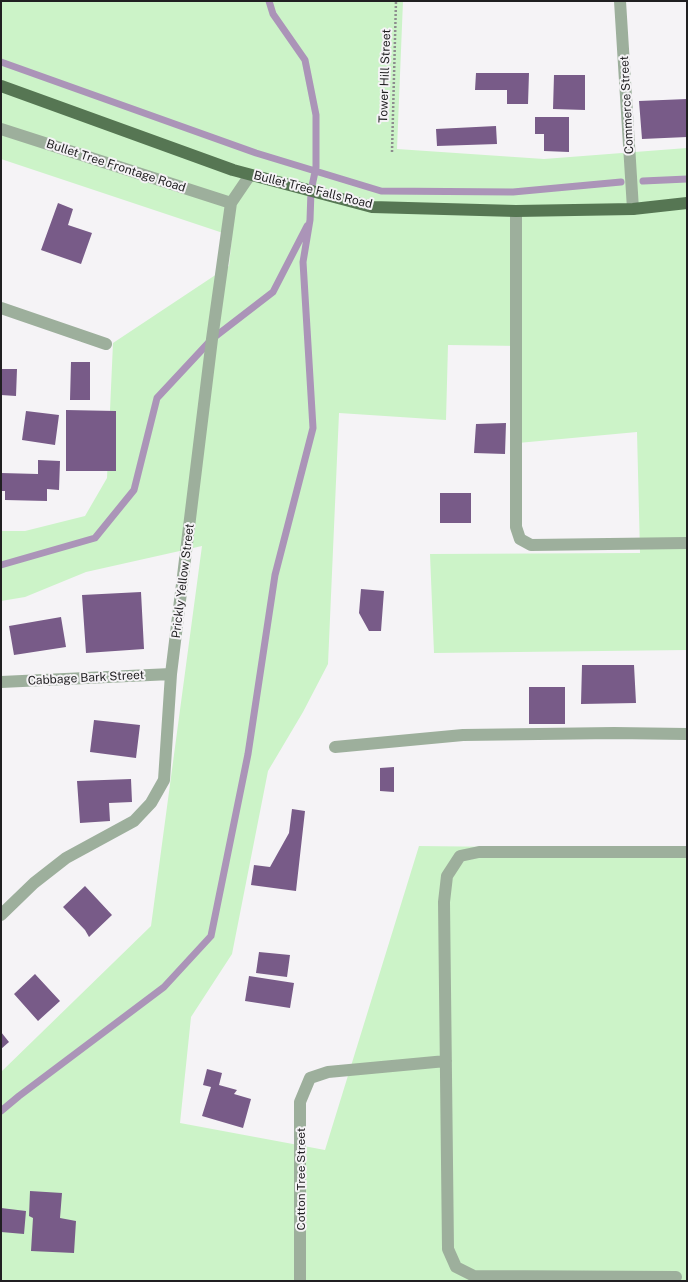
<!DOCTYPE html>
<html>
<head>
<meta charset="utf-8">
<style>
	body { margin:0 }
	#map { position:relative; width:688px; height:1282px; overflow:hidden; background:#f5f3f6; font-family:"Public Sans",sans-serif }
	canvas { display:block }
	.frame { position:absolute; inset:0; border:2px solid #201f21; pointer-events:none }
</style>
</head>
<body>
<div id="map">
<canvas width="688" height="1282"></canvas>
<div class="frame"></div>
</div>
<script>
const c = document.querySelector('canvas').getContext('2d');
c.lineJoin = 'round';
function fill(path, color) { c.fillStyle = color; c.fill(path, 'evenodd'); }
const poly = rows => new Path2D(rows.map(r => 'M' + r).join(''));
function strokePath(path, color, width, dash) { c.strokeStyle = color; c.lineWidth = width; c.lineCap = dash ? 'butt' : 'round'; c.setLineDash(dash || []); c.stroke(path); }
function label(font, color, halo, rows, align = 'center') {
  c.font = font + ' "Public Sans",sans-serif'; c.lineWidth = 4; c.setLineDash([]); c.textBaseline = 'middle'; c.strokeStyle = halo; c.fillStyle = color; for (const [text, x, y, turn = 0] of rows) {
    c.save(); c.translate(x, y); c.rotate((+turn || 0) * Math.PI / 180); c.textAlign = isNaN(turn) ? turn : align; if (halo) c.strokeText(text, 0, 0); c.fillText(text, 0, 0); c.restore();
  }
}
fill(poly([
	[1,1,403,1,397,149,544,159,687,148,687,650,434,653,430,554,640,553,637,432,518,443,521,346,448,345,446,420,339,413,328,664,303,712,268,771,232,954,191,1017,180,1123,325,1150,419,846,687,849,687,1281,1,1281,1,1072,151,926,202,546,86,572,25,597,1,601,1,531,25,531,85,516,107,478,113,343,229,266,232,236,1,159]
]), '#ccf3c8');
strokePath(poly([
	[1,62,256,153,381,191,513,192,621,182],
	[643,181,687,179],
	[1,565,95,538,134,490,157,398,212,339,273,292,307,226],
	[1,1111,19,1096,164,987,211,936,248,754,275,575,313,428,303,262,310,220,311,191,316,167,316,115,305,60,273,14,269,1]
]), '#ab94b8', 7);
fill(poly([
	[476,73,529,73,528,104,507,104,507,90,475,90],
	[554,75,585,75,585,110,553,109],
	[687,99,687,137,642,139,639,101],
	[535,117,569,117,569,152,544,151,544,134,535,134],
	[496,126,497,144,437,146,436,129],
	[58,203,73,209,68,225,92,233,81,264,41,250],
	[71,362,90,362,90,400,70,400],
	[1,369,17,369,16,396,1,395],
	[66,410,116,411,116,471,66,471],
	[26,411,59,415,55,445,22,440],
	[506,423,505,454,474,453,476,424],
	[38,460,60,461,59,490,47,489,47,501,5,500,5,491,1,491,1,473,38,474],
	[440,493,471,493,471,523,440,523],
	[361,589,384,591,381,631,369,631,359,613],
	[141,592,144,649,86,653,82,595],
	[61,617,66,647,14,655,9,626],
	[582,665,634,665,636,703,581,704],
	[529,687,565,687,565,724,529,724],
	[94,720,140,725,136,758,90,752],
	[394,767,394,792,380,791,380,768],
	[131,779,132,802,109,803,110,821,80,823,77,781],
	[292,809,305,811,296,891,251,885,254,865,270,867,289,833],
	[85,886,112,915,89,937,85,930,63,907],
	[259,952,290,955,287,977,256,973],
	[35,974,60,1001,38,1021,14,994],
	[249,976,294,983,290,1008,245,1001],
	[1,1032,9,1042,1,1049],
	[207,1069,222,1073,219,1085,237,1090,234,1094,251,1099,243,1128,202,1116,211,1087,203,1085],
	[30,1191,62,1193,60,1218,76,1221,74,1253,31,1251,33,1218,29,1216],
	[1,1208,26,1211,24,1234,1,1232]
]), '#785b88');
strokePath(poly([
	[392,152,396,1]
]), '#8d8c8e', 2.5, [2, 2]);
strokePath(poly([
	[620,1,633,209],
	[1,129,231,203],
	[516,211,516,527,520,539,531,545,687,543],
	[1,308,106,344],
	[1,682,171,674],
	[335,747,463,735,614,733,687,734],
	[1,915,34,883,66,858,134,821,151,803,164,780,171,674,212,339,231,203,250,175],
	[676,1277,474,1276,456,1267,448,1249,444,902,447,876,460,856,479,852,687,852],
	[300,1281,300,1102,310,1078,328,1072,446,1061]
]), '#9daf9c', 12);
strokePath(poly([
	[1,86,233,170,372,207,516,211,633,209,687,203]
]), '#567653', 12);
label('12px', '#201f21', '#f5f3f6', [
	["Tower Hill Street",385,76,-88],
	["Commerce Street",627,105,-93],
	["Bullet Tree Frontage Road",116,166,18],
	["Bullet Tree Falls Road",313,190,14],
	["Prickly Yellow Street",183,581,-83],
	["Cabbage Bark Street",86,678,-3],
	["Cotton Tree Street",301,1179,-90]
]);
</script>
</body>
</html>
